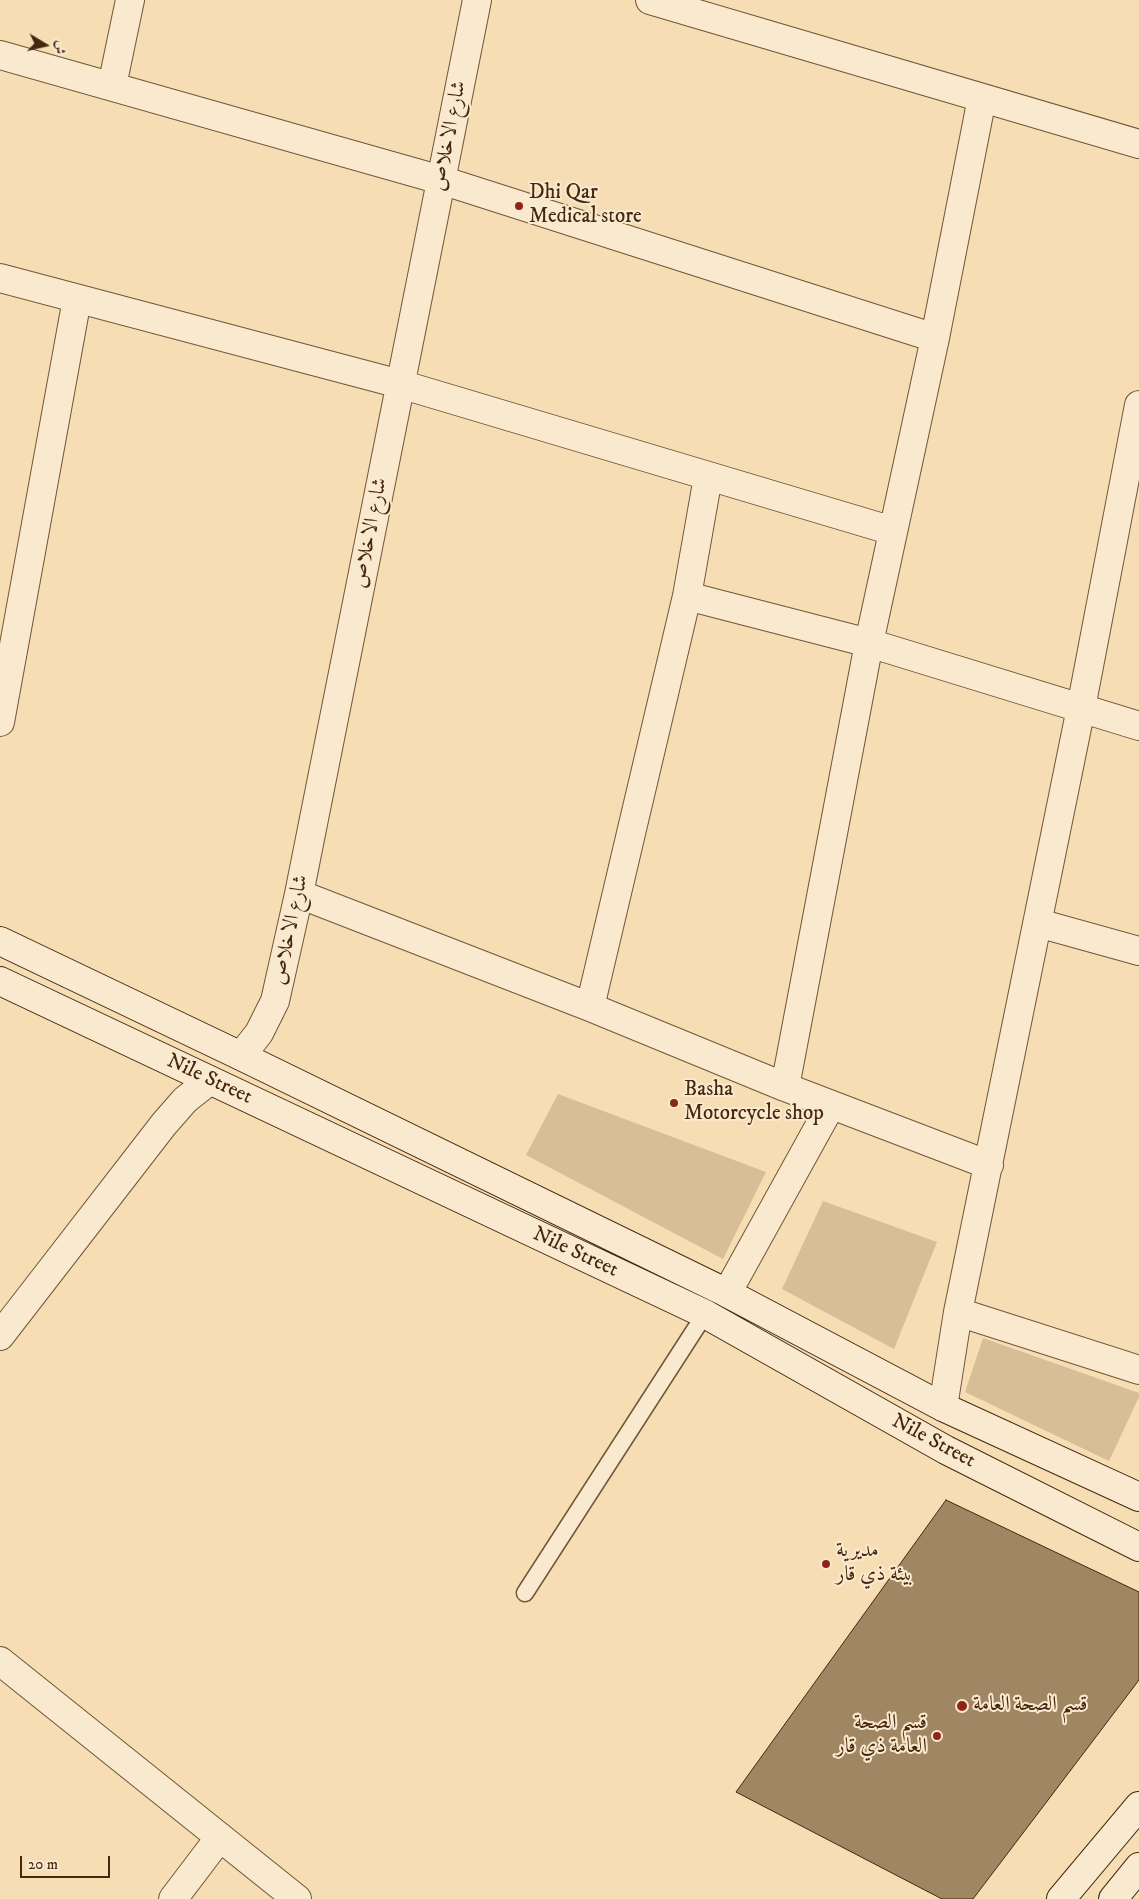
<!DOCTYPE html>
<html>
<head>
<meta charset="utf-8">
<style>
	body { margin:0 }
	#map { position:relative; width:1139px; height:1899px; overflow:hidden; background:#f6ddb3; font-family:"IM FELL DW Pica",Amiri,serif }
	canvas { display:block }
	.north { position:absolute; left:20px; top:20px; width:50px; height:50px; -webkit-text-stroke:4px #f9e9ce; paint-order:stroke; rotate:99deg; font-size:14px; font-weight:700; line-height:20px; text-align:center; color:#45280f }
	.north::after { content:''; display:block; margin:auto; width:18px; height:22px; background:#45280f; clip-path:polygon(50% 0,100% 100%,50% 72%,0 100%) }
	.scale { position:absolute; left:20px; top:1856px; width:90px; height:22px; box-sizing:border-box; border:2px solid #45280f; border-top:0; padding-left:6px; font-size:15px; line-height:18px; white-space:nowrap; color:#45280f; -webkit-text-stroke:4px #f9e9ce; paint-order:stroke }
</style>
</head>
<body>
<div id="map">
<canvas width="1139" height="1899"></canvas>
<div class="north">ش</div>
<div class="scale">20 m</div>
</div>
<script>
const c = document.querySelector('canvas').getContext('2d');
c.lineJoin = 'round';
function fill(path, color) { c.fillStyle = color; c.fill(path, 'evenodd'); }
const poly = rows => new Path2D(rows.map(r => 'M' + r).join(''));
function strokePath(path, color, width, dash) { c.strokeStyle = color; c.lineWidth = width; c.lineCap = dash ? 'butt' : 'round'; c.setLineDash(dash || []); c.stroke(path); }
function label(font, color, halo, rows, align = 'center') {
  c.font = font + ' "IM FELL DW Pica",Amiri,serif'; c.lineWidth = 4; c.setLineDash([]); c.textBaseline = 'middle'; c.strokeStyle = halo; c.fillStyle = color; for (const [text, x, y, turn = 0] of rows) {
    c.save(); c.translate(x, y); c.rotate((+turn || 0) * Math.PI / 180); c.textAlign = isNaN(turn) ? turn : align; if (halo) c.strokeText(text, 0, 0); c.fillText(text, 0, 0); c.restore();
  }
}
fill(poly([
	[558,1094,766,1172,723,1259,526,1155],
	[823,1201,937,1242,894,1349,782,1289],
	[983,1338,1139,1393,1139,1397,1109,1461,965,1392]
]), '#d8be97');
const building = poly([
	[946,1500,1139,1592,1139,1680,973,1899,942,1899,736,1792,946,1500]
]);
fill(building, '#a18664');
strokePath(building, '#45280f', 1);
const service = poly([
	[525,1593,705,1314]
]);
const minor = poly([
	[650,0,1139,144],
	[0,55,441,180,935,338],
	[112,86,130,0],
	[0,278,400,384,893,531],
	[687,596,869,643,1139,726],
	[0,722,77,299],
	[299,894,590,1007,785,1087,989,1165],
	[1038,923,1139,951],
	[590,1007,687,596,708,477],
	[241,1056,259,1033,275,1001,299,894,477,0],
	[785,1087,869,643,935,338,982,98],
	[727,1293,831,1105],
	[958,1312,1139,1370],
	[0,1336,164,1124,185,1100,209,1081],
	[943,1407,958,1312,1081,708,1139,405],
	[0,1661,297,1899],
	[173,1899,220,1837]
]);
const secondary = poly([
	[0,941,241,1056,727,1293,943,1407,1139,1497],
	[0,981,705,1314,946,1450,1139,1547],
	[1061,1899,1139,1806],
	[1113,1899,1139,1867]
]);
strokePath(service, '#715538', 19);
strokePath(minor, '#715538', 30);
strokePath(secondary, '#45280f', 30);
strokePath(service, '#f9e9ce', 16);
strokePath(minor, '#f9e9ce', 28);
strokePath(secondary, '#f9e9ce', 28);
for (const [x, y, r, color] of [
	[519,206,5,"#8f2418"],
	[674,1103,5,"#8f2418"],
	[826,1564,5,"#8f2418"],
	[962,1706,6,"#8f2418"],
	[937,1736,5,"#8f2418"]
]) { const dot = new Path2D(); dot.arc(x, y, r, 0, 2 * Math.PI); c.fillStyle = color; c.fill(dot); strokePath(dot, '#f9e9ce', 2); }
label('21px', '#45280f', '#f9e9ce', [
	["شارع الاخلاص",450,136,-79],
	["شارع الاخلاص",371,533,-79],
	["شارع الاخلاص",291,930,-78],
	["Nile Street",209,1080,25],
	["Nile Street",575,1253,25],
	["Nile Street",933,1442,28]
]);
label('21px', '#45280f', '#f9e9ce', [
	["Dhi Qar",529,194],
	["Medical store",529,218],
	["Basha",684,1091],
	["Motorcycle shop",684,1115],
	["مديرية",836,1552],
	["بيئة ذي قار",836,1576],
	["قسم الصحة العامة",973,1706],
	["قسم الصحة",927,1724,"right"],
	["العامة ذي قار",927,1748,"right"]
], 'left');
</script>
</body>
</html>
